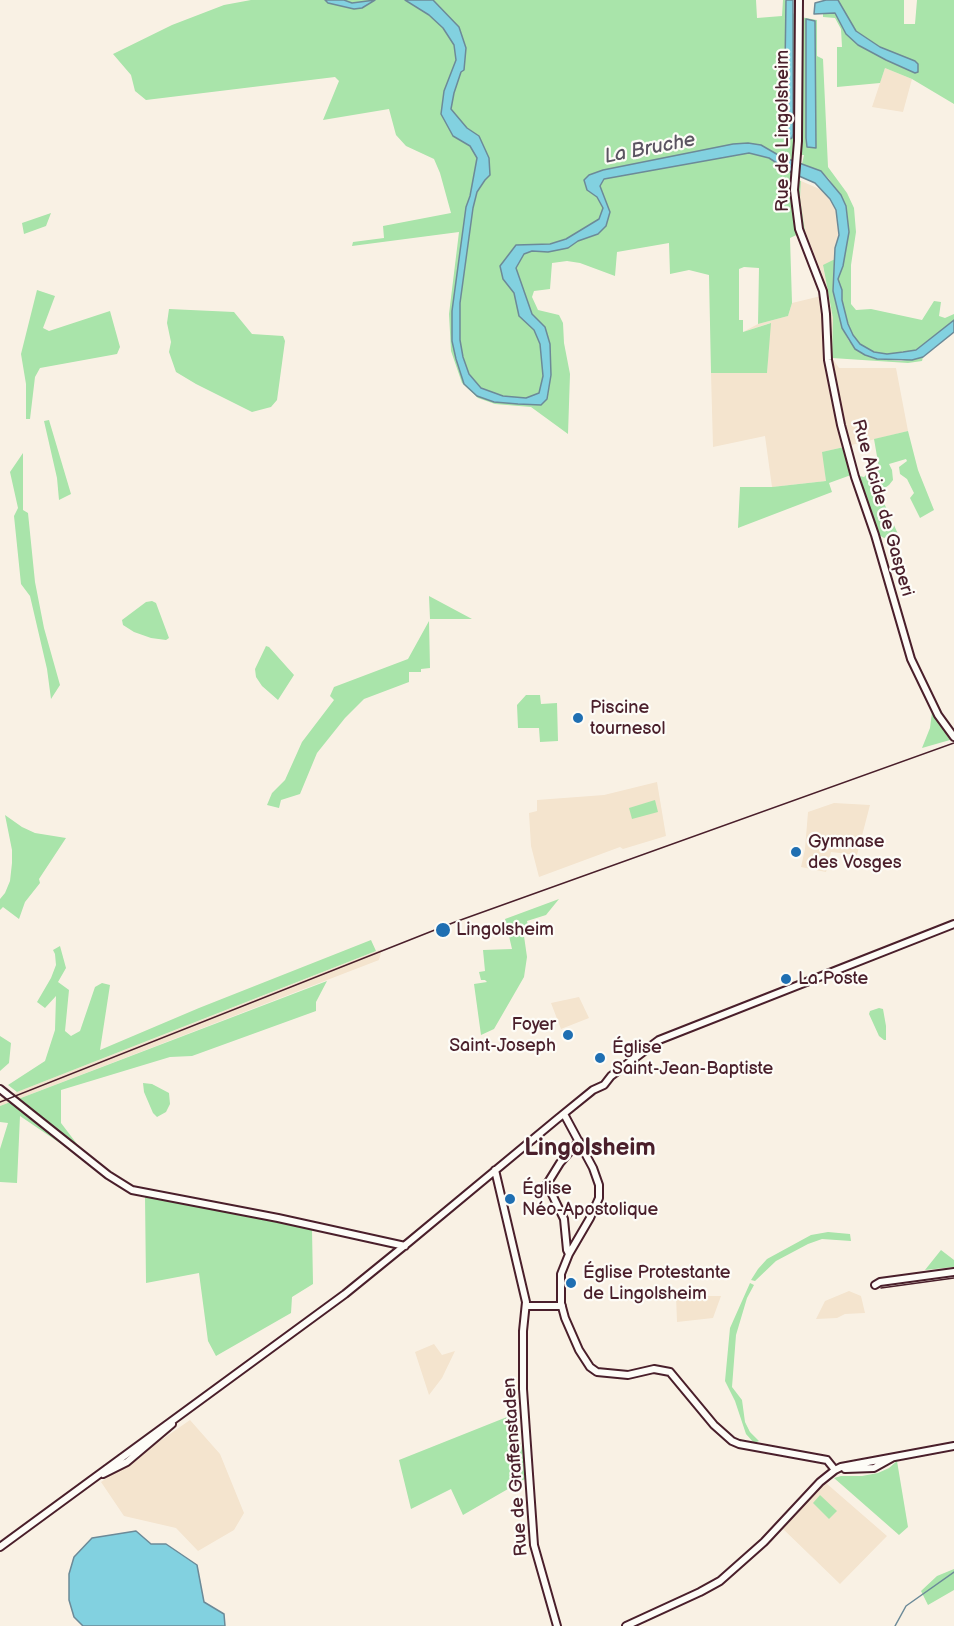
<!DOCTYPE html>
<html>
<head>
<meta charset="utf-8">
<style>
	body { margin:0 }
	canvas { display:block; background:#f9f1e4 }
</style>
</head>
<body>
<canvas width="954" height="1626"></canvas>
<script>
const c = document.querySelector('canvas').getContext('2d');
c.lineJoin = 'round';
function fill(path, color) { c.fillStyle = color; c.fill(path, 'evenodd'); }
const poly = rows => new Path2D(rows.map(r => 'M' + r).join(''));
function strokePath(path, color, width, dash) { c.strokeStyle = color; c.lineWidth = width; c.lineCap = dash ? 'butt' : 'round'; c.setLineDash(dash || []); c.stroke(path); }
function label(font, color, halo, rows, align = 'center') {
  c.font = font + ' "Balsamiq Sans",sans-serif'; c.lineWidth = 4.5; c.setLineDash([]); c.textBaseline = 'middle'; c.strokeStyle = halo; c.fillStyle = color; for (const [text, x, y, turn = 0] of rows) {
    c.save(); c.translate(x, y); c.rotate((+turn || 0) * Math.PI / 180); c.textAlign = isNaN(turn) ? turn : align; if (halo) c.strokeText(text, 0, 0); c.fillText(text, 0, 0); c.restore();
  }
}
fill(poly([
	[885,68,912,79,903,112,872,107],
	[801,181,824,191,836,210,839,235,836,243,835,259,823,266,833,318,832,358,839,368,896,368,908,431,823,452,826,481,772,487,765,436,713,447,711,373,767,373,770,323,743,332,758,324,788,316,792,303,821,296,818,280,823,276,805,231,800,198],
	[657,782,666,836,623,849,620,847,539,877,531,846,529,813,537,811,537,800,604,795],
	[834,803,870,805,857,855,831,852,826,872,801,867,805,849,808,812],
	[382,949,379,960,0,1106,0,1100,17,1092],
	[579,997,589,1018,561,1029,551,1003],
	[849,1291,861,1296,865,1313,845,1314,837,1318,816,1319,825,1301],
	[676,1295,713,1296,721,1296,713,1318,677,1322],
	[434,1344,442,1355,455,1351,442,1378,429,1395,415,1352],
	[190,1420,220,1454,244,1513,234,1530,198,1551,176,1528,124,1516,101,1482],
	[826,1483,887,1536,840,1584,782,1528]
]), '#f4e4ce');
fill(poly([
	[251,0,756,0,757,18,782,16,783,0,785,0,795,16,817,20,817,56,823,59,828,167,847,193,854,208,856,232,851,265,851,304,856,310,871,309,922,320,934,301,941,302,939,316,945,318,954,314,954,320,916,350,887,354,874,352,860,344,853,335,848,324,842,300,842,290,838,279,843,266,849,232,846,205,829,179,821,171,802,164,804,155,794,155,791,177,801,181,800,198,805,231,790,238,792,303,788,316,758,324,759,268,744,267,739,269,739,320,743,320,743,332,771,323,767,373,711,373,709,275,689,270,670,274,669,243,617,252,615,276,580,263,567,261,552,263,550,289,534,291,532,297,538,310,559,315,563,323,564,343,570,374,568,434,531,407,495,404,478,398,462,383,451,351,449,314,459,232,352,246,353,242,384,238,383,226,451,213,440,173,434,159,406,146,396,135,389,109,323,120,339,81,335,77,146,100,135,91,131,75,113,54,172,25,224,5],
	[823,0,904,0,904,24,915,24,917,0,954,0,954,104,912,79,885,68,880,83,837,87,837,47,842,47,841,29,835,18,823,17],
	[51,213,46,226,24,234,22,223],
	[835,259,833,291,842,328,849,341,877,359,901,361,923,357,922,361,908,363,832,358,833,318,823,265],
	[37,290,55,296,43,328,49,331,110,311,120,347,117,354,40,368,35,377,30,419,26,419,26,384,21,354],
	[169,309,234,312,252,334,283,336,285,341,277,400,271,407,252,412,196,384,176,372,169,352,171,342,167,323],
	[49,420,71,494,59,500,57,478,44,421],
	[908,431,918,470,934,510,920,518,910,498,914,493,907,479,900,474,899,467,907,461,906,459,889,464,892,470,893,480,889,485,879,492,898,534,884,538,868,528,851,475,829,483,832,492,738,528,740,487,772,487,826,481,822,452,844,447,851,474,864,477,870,471,879,468,874,439],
	[23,453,23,510,28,513,35,582,44,628,60,685,51,699,47,669,30,596,21,584,14,516,18,508,10,472],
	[429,596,472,619,430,619],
	[152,601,156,603,169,638,166,640,151,638,134,632,123,625,122,620,146,602],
	[429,621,430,668,421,669,421,672,409,672,409,682,364,699,345,718,317,753,300,794,281,800,279,808,267,805,272,793,285,780,302,742,334,700,330,696,334,687,408,659],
	[266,646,269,647,294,675,278,700,262,686,256,677,255,669],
	[526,695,540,695,541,704,557,703,558,741,540,742,539,728,518,728,517,705],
	[932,712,950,740,922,748,930,728],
	[655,800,658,812,632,819,629,808],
	[5,815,22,827,35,833,66,838,39,879,40,883,25,902,19,919,3,907,0,910,0,899,5,893,10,881,12,863,12,850],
	[559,899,546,915,527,921,530,934,524,936,527,957,524,977,494,1029,481,1035,474,984,487,982,485,980,481,980,479,972,485,971,483,950,512,949,505,919],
	[371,940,376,951,17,1092,8,1085,45,1061,55,1030,56,996,45,1008,37,1002,51,978,56,965,55,954,53,950,60,946,66,968,58,982,69,990,65,1031,71,1036,80,1031,95,987,102,983,110,985,100,1050,199,1008],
	[327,981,316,1002,316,1011,192,1056,170,1057,61,1090,61,1123,77,1144,73,1152,20,1116,17,1183,0,1182,0,1149,8,1123,0,1122,0,1106],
	[879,1008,883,1009,886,1026,886,1040,884,1040,879,1036,869,1014,870,1011],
	[0,1036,11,1043,9,1063,0,1071],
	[143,1083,152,1084,169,1093,170,1104,166,1112,157,1117,153,1113,144,1092],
	[145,1196,189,1202,312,1229,313,1284,292,1297,291,1313,216,1356,208,1341,199,1273,146,1283],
	[828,1232,850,1234,851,1241,822,1239,808,1244,776,1261,755,1281,751,1280,758,1269,767,1259,811,1235],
	[941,1250,954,1260,954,1267,925,1270],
	[750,1283,754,1285,747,1298,736,1335,732,1387,742,1400,745,1422,750,1432,759,1441,754,1443,746,1434,735,1401,725,1381,730,1328],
	[507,1417,511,1426,514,1426,524,1453,527,1478,463,1515,451,1489,411,1509,399,1460],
	[897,1461,908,1527,899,1535,834,1478,841,1476,862,1476,878,1473,889,1468],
	[820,1495,837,1511,829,1519,813,1503],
	[954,1569,954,1590,928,1605,921,1591,937,1576]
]), '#a9e4aa');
const water = poly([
	[325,0,344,0,352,3,375,0,362,8,354,9,328,3,325,0],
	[405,0,433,0,459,27,466,48,464,70,461,72,454,93,451,109,467,128,479,136,489,158,490,175,485,180,477,192,473,208,460,303,460,340,463,357,469,374,481,388,503,396,526,398,539,393,543,376,540,344,534,330,519,316,514,293,503,279,500,266,516,245,550,244,566,239,599,219,603,208,597,197,587,190,584,180,589,175,603,170,733,144,748,143,761,145,780,156,821,171,841,195,846,206,849,232,843,266,838,279,842,290,842,300,848,324,853,335,860,344,874,352,887,354,903,352,916,350,954,320,954,332,923,357,912,360,877,359,865,355,855,349,842,328,833,291,835,248,839,235,836,210,830,199,815,183,792,173,769,158,749,153,604,179,600,186,610,212,606,226,598,234,578,241,568,248,548,252,532,251,524,254,516,268,532,314,545,327,550,344,551,375,547,399,541,405,518,404,494,402,477,396,464,384,456,359,452,341,452,311,466,207,470,196,477,158,470,146,453,136,441,114,444,91,456,60,454,45,443,28,429,15,405,0],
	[786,0,793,0,793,134,792,138,788,140,785,138,784,133,786,0],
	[826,0,838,0,856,31,880,47,915,61,918,64,918,72,915,73,886,60,858,45,846,34,835,13,814,14,815,3,826,0],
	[806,19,815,21,816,148,807,147,806,138,806,19],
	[136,1531,151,1544,166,1544,197,1565,204,1602,224,1614,225,1626,83,1626,74,1617,69,1600,69,1574,74,1557,92,1538,136,1531]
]);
fill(water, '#82d1e0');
strokePath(water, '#6c8a98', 1.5);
strokePath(poly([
	[895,1626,906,1606,954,1572]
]), '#6c8a98', 1.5);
const secondary = poly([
	[799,0,798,141,794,190,799,229,823,291,826,314,828,360,841,425,855,477,875,535,911,659,938,715,954,737],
	[0,1089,108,1175,132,1190,278,1218,405,1246],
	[564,1114,593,1168,599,1185,599,1198,590,1218,569,1254,561,1274,561,1303,565,1318,579,1350,590,1367,597,1372,628,1375,654,1369,670,1372,714,1425,732,1441,739,1444,827,1460,835,1470],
	[495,1170,526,1302,523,1331,523,1389,534,1545,557,1626],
	[569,1254,567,1250,564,1219,547,1184,560,1163,579,1141],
	[875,1285,880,1282,954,1272],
	[527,1306,562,1306],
	[845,1469,874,1468,892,1458],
	[103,1474,127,1462,172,1424],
	[0,1547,345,1294,409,1242,556,1120,593,1090,604,1085,611,1076,659,1040,954,924],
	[626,1626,700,1592,720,1581,764,1542,820,1482,835,1470,841,1467,954,1446]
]);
strokePath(secondary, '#4a1f2b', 10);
strokePath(secondary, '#fdfcf7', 6);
strokePath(poly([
	[881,1288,954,1278]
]), '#4a1f2b', 1.5);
strokePath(poly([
	[0,1102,455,922,954,743]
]), '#4a1f2b', 1.5);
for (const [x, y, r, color] of [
	[578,718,6,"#1f6fb2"],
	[796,852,6,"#1f6fb2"],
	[443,930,8,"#1f6fb2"],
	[786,979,6,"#1f6fb2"],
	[568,1035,6,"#1f6fb2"],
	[600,1058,6,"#1f6fb2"],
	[510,1199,6,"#1f6fb2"],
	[571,1283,6,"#1f6fb2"]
]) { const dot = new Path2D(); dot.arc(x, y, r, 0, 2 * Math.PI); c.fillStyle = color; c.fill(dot); strokePath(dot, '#fdfcf7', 2); }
label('18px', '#4a1f2b', '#fdfcf7', [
	["Rue de Lingolsheim",783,131,-90],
	["Rue Alcide de Gasperi",882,508,74],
	["Rue de Graffenstaden",516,1467,-94]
]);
label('18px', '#4a1f2b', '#fdfcf7', [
	["Piscine",590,708],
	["tournesol",590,729],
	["Gymnase",808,842],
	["des Vosges",808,863],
	["Lingolsheim",456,930],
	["La Poste",798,979],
	["Foyer",556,1025,"right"],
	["Saint-Joseph",556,1046,"right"],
	["Église",612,1048],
	["Saint-Jean-Baptiste",612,1069],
	["Église",522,1189],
	["Néo-Apostolique",522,1210],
	["Église Protestante",583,1273],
	["de Lingolsheim",583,1294]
], 'left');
label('italic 20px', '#5b5461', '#fdfcf7', [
	["La Bruche",650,149,-11]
]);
label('bold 24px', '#4a1f2b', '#fdfcf7', [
	["Lingolsheim",590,1149]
]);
</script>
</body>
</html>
